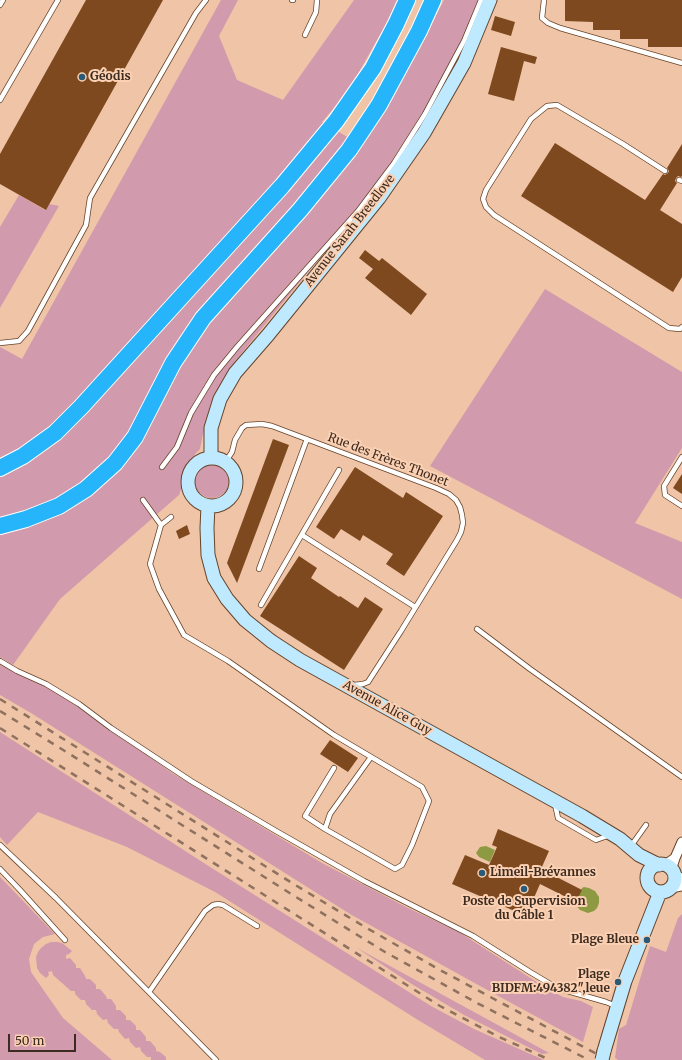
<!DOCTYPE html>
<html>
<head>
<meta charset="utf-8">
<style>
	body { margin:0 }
	#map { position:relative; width:682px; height:1060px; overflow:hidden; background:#efc4a7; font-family:Merriweather,serif }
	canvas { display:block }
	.scale { position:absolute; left:8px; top:1034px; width:68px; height:18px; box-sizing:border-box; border:2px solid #3c2b20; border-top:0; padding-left:5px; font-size:12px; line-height:14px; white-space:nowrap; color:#3c2b20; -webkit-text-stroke:3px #fcd1b3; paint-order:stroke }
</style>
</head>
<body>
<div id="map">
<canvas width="682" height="1060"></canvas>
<div class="scale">50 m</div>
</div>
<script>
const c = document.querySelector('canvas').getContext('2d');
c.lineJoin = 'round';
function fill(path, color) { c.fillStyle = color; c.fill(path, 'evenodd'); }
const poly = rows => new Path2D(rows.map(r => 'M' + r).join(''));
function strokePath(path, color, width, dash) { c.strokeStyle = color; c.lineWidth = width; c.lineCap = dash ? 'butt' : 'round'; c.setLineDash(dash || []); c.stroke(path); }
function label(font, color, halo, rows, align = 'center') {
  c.font = font + ' Merriweather,serif'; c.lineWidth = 4; c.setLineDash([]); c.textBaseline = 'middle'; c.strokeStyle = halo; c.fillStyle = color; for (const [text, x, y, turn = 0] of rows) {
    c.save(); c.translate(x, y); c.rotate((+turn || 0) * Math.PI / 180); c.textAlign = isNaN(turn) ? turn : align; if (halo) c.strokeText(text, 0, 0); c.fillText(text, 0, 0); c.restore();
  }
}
fill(poly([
	[221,0,238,0,219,36,237,80,283,100,354,0,397,0,386,24,354,81,339,102,322,122,361,145,370,134,411,64,444,0,481,0,464,41,425,114,394,163,360,208,228,370,203,434,200,449,195,454,179,495,60,599,13,665,0,657,0,347,22,359],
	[19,195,45,210,49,204,59,206,0,308,0,227],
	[545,289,682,372,682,448,635,523,682,542,682,599,430,466],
	'195 481a17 17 0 1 1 34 0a17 17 0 1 1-34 0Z',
	[0,665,53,690,98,720,112,732,143,752,172,773,322,863,406,907,459,932,546,988,563,997,581,1001,593,1007,583,1042,480,986,350,914,31,713,0,695],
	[0,732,207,865,431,1006,474,1029,544,1060,485,1060,418,1020,215,892,127,847,38,812,7,845,0,837],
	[0,877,55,934,43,937,34,944,29,959,31,972,63,1018,112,1060,0,1060],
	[682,914,682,1060,618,1060,615,1058,619,1029,626,1025,650,946,666,952,678,918],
	[51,942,57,942,62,943,72,951,69,954,66,955,66,959,70,958,76,965,76,968,80,968,85,976,86,979,90,979,96,985,96,989,100,989,106,996,107,999,111,999,116,1006,116,1010,120,1010,126,1016,126,1020,130,1020,136,1026,136,1030,140,1030,146,1037,146,1041,150,1041,156,1048,156,1051,160,1052,166,1057,166,1060,151,1060,151,1057,147,1057,141,1051,140,1047,136,1048,130,1042,129,1038,125,1039,119,1032,118,1029,114,1029,108,1023,107,1019,103,1020,97,1014,96,1010,92,1010,86,1004,85,1000,81,1000,75,994,75,991,71,991,53,975,52,971,48,972,49,975,46,978,40,973,37,968,36,957,38,952,41,948,46,944],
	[357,948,549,1053,542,1054,464,1015,410,983]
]), '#d29aad');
fill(poly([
	[486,846,495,850,490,862,479,857,476,853,480,847],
	[584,887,589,888,595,891,599,897,599,903,597,908,594,911,588,913,580,910,575,904,582,888]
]), '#8d9a42');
fill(poly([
	[86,0,163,0,46,210,0,184,0,154],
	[565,0,682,0,682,47,648,47,648,39,620,39,620,30,593,30,593,22,565,21],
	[495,16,515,22,511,36,491,30],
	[501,47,537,57,535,64,524,61,514,101,488,94],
	[555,143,645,200,663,174,665,175,668,173,669,171,667,168,682,144,682,176,681,177,678,176,676,178,675,181,677,183,660,210,682,224,682,277,673,292,521,196],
	[365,250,379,261,382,258,427,294,411,315,365,278,373,269,359,258],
	[273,439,289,445,237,583,227,563],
	[355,467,403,498,406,492,443,516,404,576,386,564,393,554,363,535,360,541,341,529,334,539,316,527],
	[682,474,682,494,673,488],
	[187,525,190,534,179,539,176,531],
	[299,556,317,568,311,578,339,597,340,596,358,608,365,597,383,609,344,670,260,616],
	[330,740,358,758,348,772,320,754],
	[498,829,549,851,541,869,582,890,576,902,540,884,526,916,452,884,465,855,489,865,497,847,492,845]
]), '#7e491e');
const lane = poly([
	[292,0,293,0],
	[544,0,542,18,548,23,560,28,682,63],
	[0,5,3,0],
	[305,35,316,12,317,0],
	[0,100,58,0],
	[665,171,623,144,557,105,547,106,531,119,486,190,483,199,486,207,494,215,669,328,680,329,682,327],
	[679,180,682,181],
	[0,343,19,341,28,331,86,225,90,198,196,13,206,0],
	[682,457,664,486,665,495,682,506],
	[226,461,232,452,235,440,242,428,246,425,262,424,272,426,436,488,449,494,456,500,460,507,462,515,463,523,461,532,457,540,401,631,368,682,363,684,354,685],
	[162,467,177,447,191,413,214,375,237,347,358,211,394,163,425,114,464,41,481,0],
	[143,500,161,525,150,564,159,589,184,635,228,661,334,735,422,787,429,801,412,845,402,865,395,869,325,829,305,816,334,768],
	[161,525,171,517],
	[302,535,415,607],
	[259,569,307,439],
	[261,605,339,470],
	[477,629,530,669,682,777],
	[0,661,17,671,46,684,79,704,111,728,191,781,276,831,364,881,473,936,530,972,557,988,606,1002,616,1006],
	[555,804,558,818,596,840,610,835],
	[325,829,330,814,371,757],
	[0,845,56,898,216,1060],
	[631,846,646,825],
	[0,869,20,890,65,940],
	[149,992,205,911,213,905,218,904,223,905,257,926]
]);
const street = poly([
	[675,858,682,842],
	[665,865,675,858,671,870],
	[673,873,682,879],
	[671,888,682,886]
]);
const secondary = poly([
	[211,457,211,428,220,399,235,373,268,335,379,198,424,133,464,63,490,0],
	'188 482a24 24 0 1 1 48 0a24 24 0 1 1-48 0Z',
	[208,506,207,528,208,555,214,578,227,599,245,620,271,641,300,660,582,816,620,839,639,855,659,865],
	'647 878a14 14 0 1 1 28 0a14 14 0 1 1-28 0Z',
	[604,1051,625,981,660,892]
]);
const highway = poly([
	[0,468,23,456,55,433,81,407,282,186,336,121,373,68,396,24,407,0],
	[0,526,26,519,59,506,86,489,115,463,135,437,173,363,203,318,300,210,349,150,379,105,419,31,433,0]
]);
strokePath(lane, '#664329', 6);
strokePath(street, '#664329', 11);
strokePath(secondary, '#664329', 15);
strokePath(highway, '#fff', 18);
strokePath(lane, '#fff', 4.5);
strokePath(street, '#fff', 9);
strokePath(secondary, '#bee9fe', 13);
strokePath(highway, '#26b5fa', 16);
strokePath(poly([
	[0,699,292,883,365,927,440,970,608,1060],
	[0,711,68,753,296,897,385,952,477,1003,589,1060],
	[0,728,440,1006,497,1036,550,1060]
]), '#8e715e', 2.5, [7, 7]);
const secondaryBridge = poly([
	[602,1060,604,1051]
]);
strokePath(secondaryBridge, '#664329', 15, []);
strokePath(secondaryBridge, '#bee9fe', 13);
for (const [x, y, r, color] of [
	[82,77,4,"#295b78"],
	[482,873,4,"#295b78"],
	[524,889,4,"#295b78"],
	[647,940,4,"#295b78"],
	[618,982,4,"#295b78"]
]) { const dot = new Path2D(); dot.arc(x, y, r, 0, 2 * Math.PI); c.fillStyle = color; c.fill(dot); strokePath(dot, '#fcd1b3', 1.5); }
label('bold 12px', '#3c2b20', '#fcd1b3', [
	["Géodis",90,77],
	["Limeil-Brévannes",490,873],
	["Poste de Supervision",524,902,"center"],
	["du Câble 1",524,916,"center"],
	["Plage Bleue",639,940,"right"],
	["Plage",610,975,"right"],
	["BIDFM:494382\",leue",610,989,"right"]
], 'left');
label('12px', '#3c2b20', '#fcd1b3', [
	["Avenue Sarah Breedlove",350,231,-52],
	["Rue des Frères Thonet",388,460,21],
	["Avenue Alice Guy",387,708,29]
]);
</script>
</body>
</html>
